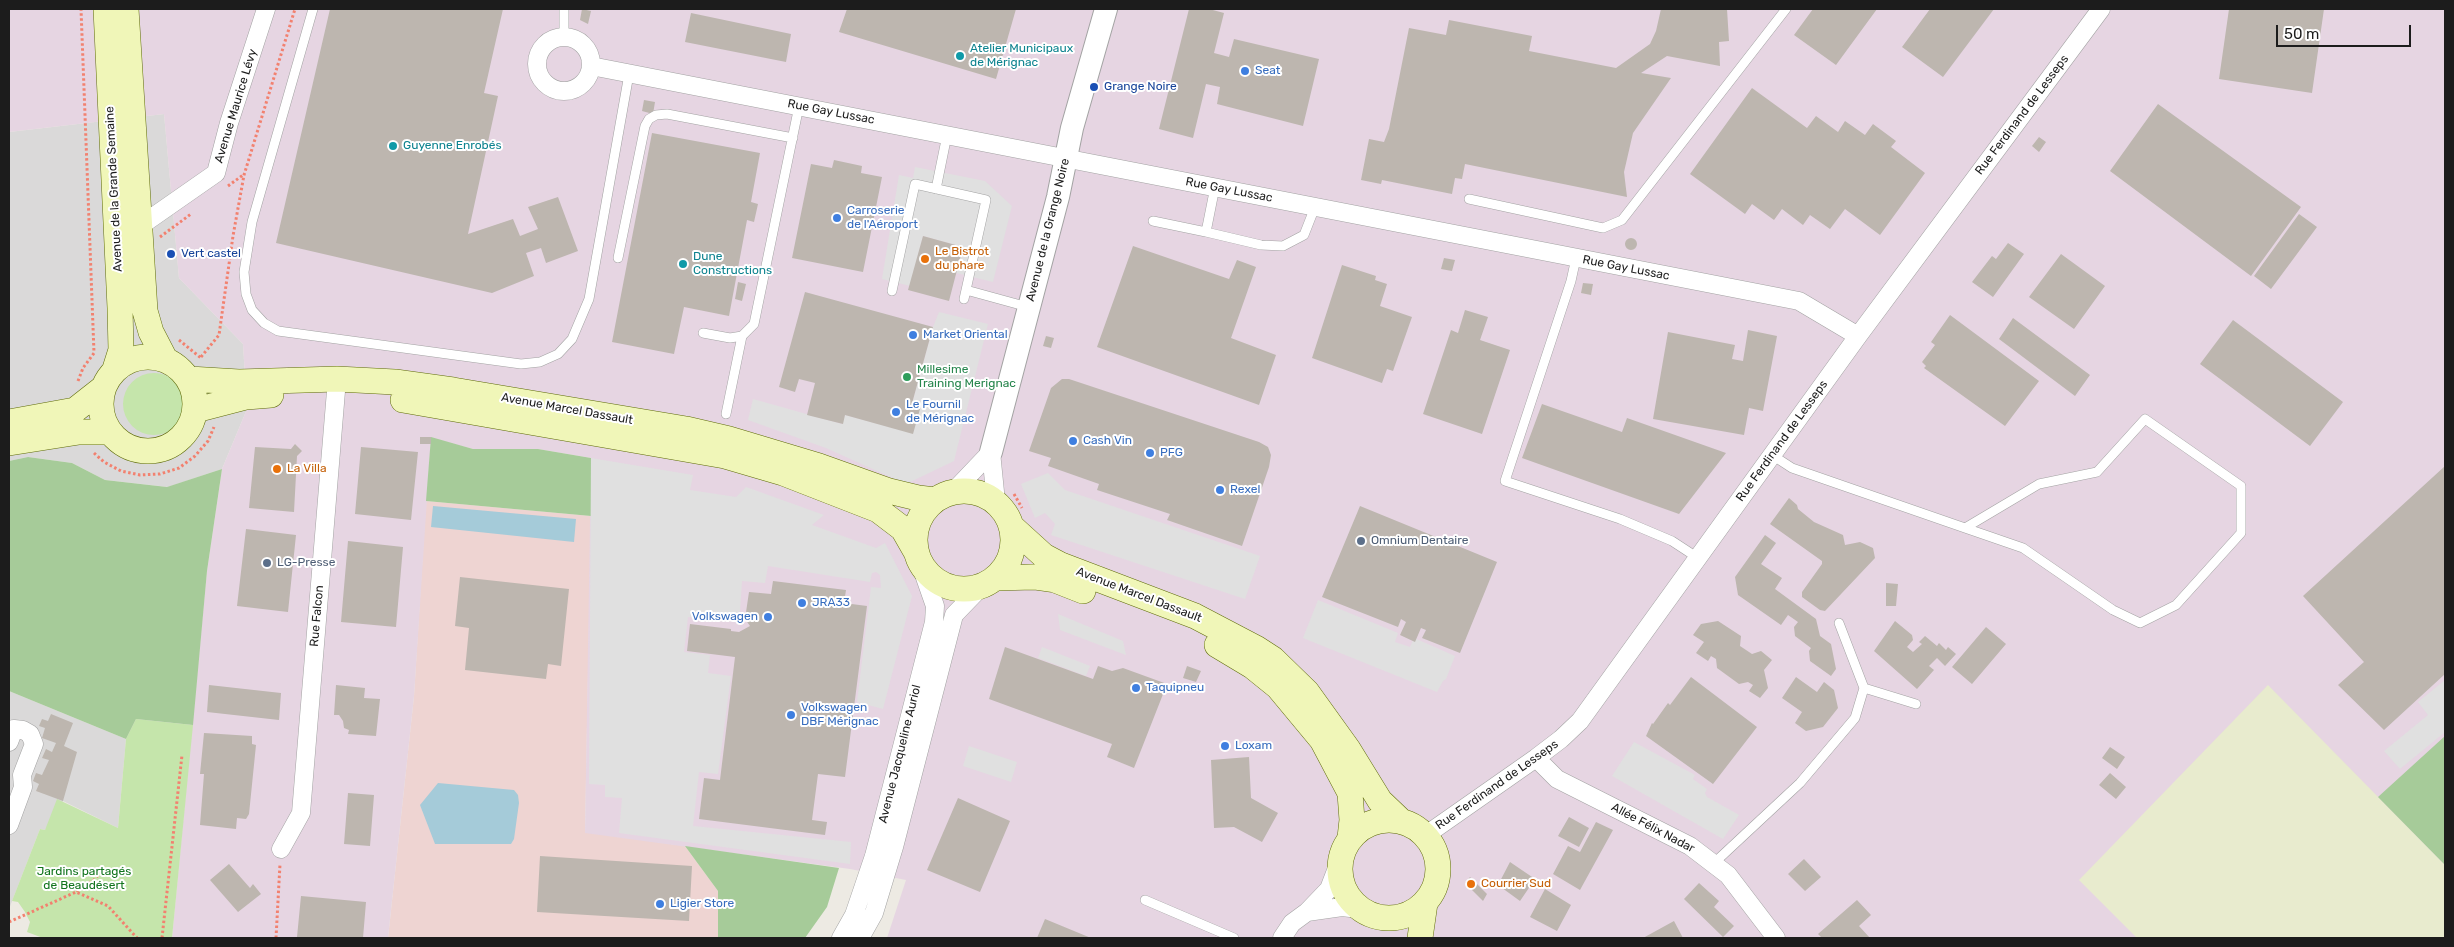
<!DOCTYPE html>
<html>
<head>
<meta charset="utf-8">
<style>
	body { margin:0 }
	#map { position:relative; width:2454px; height:947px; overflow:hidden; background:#edeae3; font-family:Rubik,sans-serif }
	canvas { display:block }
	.frame { position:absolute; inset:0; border:10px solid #1c1c1c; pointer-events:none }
	.scale { position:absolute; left:2276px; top:25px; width:135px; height:22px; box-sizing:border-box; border:2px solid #1c1c1c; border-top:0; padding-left:6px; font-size:15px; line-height:18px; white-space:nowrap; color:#1c1c1c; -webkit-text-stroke:4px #fff; paint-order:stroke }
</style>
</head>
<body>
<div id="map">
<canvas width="2454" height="947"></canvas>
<div class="frame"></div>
<div class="scale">50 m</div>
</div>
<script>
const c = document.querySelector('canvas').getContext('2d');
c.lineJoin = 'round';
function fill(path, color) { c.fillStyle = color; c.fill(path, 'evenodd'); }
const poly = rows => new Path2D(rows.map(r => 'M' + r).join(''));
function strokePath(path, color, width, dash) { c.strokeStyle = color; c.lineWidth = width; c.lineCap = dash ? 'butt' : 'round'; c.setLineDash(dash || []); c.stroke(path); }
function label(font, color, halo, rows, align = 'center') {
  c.font = font + ' Rubik,sans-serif'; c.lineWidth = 4; c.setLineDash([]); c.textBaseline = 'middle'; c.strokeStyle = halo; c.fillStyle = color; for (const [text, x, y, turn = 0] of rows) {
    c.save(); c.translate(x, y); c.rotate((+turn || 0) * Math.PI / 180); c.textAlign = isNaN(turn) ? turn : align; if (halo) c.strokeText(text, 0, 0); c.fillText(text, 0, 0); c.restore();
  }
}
fill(poly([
	[164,114,179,278,243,344,247,409,222,469,168,487,105,480,72,463,28,457,9,461,9,132],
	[9,691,126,739,118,828,63,801,45,830,40,829,9,909]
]), '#dad9d9');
fill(poly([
	[426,501,591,516,585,832,685,846,718,891,718,938,388,938,414,696]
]), '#eed4d2');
fill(poly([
	[9,9,2445,9,2445,938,887,938,906,880,850,869,585,833,591,458,538,449,473,449,431,438,414,696,388,938,172,938,207,571,222,469,247,409,243,344,179,278,164,114,9,132]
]), '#e6d5e2');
fill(poly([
	[2268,685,2445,865,2445,938,2137,938,2079,880]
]), '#e8ebce');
fill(poly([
	'123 404a31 31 0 1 1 62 0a31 31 0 1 1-62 0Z',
	[136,719,193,725,172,938,43,938,27,932,30,922,25,912,18,902,12,901,40,829,45,830,57,799,118,828,126,739]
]), '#c5e5ab');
fill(poly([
	[431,437,473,449,538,449,591,458,591,516,426,501],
	[28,457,72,463,105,480,167,487,222,469,207,571,193,725,136,719,126,739,9,691,9,461],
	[2445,736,2445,865,2378,797],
	[685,846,839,868,827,907,805,938,718,938,718,891]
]), '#a6cb99');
fill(poly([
	[915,167,985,181,1012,206,993,282,956,273,963,247,923,236,910,286,882,279,899,175,913,178],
	[939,312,988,324,954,461,906,484,826,448,748,420,753,399,842,424,845,415,913,433,911,407,933,327],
	[591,458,693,475,690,490,736,497,746,487,824,515,812,525,876,548,885,543,912,596,883,709,857,702,871,587,881,588,880,575,876,572,872,573,870,582,768,566,765,583,742,581,740,611,730,621,688,617,684,652,710,655,708,673,731,676,718,774,699,772,693,826,851,842,850,864,619,833,622,798,605,797,605,785,589,784],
	[1048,473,1065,490,1260,556,1245,599,1051,535,1055,524,1045,513,1035,518,1021,484],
	[1318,600,1398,633,1395,642,1410,647,1414,638,1455,656,1446,679,1443,681,1437,692,1303,638],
	[1058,614,1123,641,1126,655,1060,630],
	[1042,647,1090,666,1086,676,1038,658],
	[2445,680,2445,732,2400,769,2384,751,2428,715,2418,702],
	[1634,742,1695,775,1693,779,1707,789,1705,793,1707,797,1739,815,1723,839,1612,776],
	[969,746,1017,762,1011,782,963,766]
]), '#e0e0e0');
fill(poly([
	[433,506,576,519,574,542,431,527],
	[438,783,514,790,518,795,519,803,514,839,511,844,435,844,420,805]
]), '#a5cbd9');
fill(poly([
	[330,9,503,9,484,93,498,96,468,234,513,219,520,236,538,229,528,207,558,197,578,251,546,263,541,248,526,253,534,276,492,293,276,243],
	[582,9,591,11,588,24,580,20],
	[847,9,1016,9,996,79,839,32],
	[1189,9,1209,9,1224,13,1214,53,1229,57,1234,39,1319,59,1303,126,1217,104,1220,87,1206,84,1193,138,1159,129],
	[1661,9,1727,9,1729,41,1719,42,1720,66,1667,56,1641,73,1671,78,1633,133,1624,172,1627,197,1465,164,1462,179,1455,178,1452,194,1382,180,1381,184,1361,180,1369,139,1384,142,1389,129,1409,28,1446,35,1449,20,1532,36,1529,51,1616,68,1650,44,1656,31],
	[1813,9,1877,9,1836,65,1794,35],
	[1930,9,1994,9,1943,77,1902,47],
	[2229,9,2324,9,2312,93,2219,79],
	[691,13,791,34,786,62,685,42],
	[1752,88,1807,128,1816,116,1838,132,1845,121,1865,135,1873,124,1896,141,1891,147,1925,173,1880,235,1845,209,1830,229,1810,215,1803,225,1782,209,1774,220,1752,204,1745,214,1690,174],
	[644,100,655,102,653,114,642,111],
	[2158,104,2301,207,2251,276,2110,171],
	[652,133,760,153,751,202,758,204,754,222,747,220,729,316,684,307,674,354,612,342],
	[2039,137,2046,142,2039,152,2032,146],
	[834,160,862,166,861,173,882,177,863,272,792,258,811,164,832,168],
	[2299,214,2317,227,2271,289,2254,276],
	[923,236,963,247,949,301,908,290],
	'1625 244a6 6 0 1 1 12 0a6 6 0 1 1-12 0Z',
	[2008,243,2024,254,1993,297,1972,282,1992,256,1996,259],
	[1133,246,1229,279,1237,260,1256,267,1231,338,1276,355,1259,405,1097,347],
	[2061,254,2105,286,2074,329,2029,297],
	[1444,258,1455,260,1452,271,1441,269],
	[1342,265,1376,276,1375,280,1387,284,1380,306,1412,317,1393,371,1387,369,1382,383,1312,358],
	[738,282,746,284,742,301,735,299],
	[1583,283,1593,284,1591,295,1581,293],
	[805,292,933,327,911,407,920,409,913,434,845,415,843,424,807,415,815,383,799,379,795,392,779,387],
	[1465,310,1488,317,1480,340,1510,350,1482,434,1423,414,1451,330,1458,333],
	[1950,315,2039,381,2005,426,1924,368,1926,366,1922,362,1935,345,1931,342],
	[2013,318,2090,375,2075,396,1999,339],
	[2233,320,2343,402,2310,446,2200,364],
	[1748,330,1777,336,1763,411,1749,408,1744,435,1653,419,1668,332,1735,345,1732,359,1743,361],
	[1046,336,1054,338,1051,348,1043,346],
	[1062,379,1069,379,1259,442,1268,447,1271,455,1269,467,1242,546,1167,520,1170,514,1097,490,1099,484,1048,466,1051,458,1029,451,1051,388],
	[1542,404,1622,432,1627,418,1726,453,1679,514,1522,458],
	[420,437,431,437,431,444,420,444],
	[295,444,302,451,297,456,294,512,249,508,255,447,291,449],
	[361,447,418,452,411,520,355,514],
	[2445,466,2445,674,2384,730,2338,685,2364,662,2303,596],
	[1789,498,1797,505,1798,509,1814,522,1843,535,1845,545,1860,542,1873,548,1875,558,1825,611,1820,610,1802,597,1802,592,1822,564,1822,561,1770,524],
	[1360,506,1497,562,1460,653,1422,638,1426,630,1421,628,1415,642,1400,635,1406,622,1401,619,1398,627,1322,597],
	[246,529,296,535,288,612,237,606],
	[1765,535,1776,543,1761,564,1782,578,1775,589,1816,619,1820,636,1831,644,1836,669,1831,676,1810,661,1809,651,1811,648,1795,636,1794,627,1798,622,1788,615,1781,625,1738,595,1735,577],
	[348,541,403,547,396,627,341,622],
	[460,577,569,589,561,666,548,664,546,679,465,670,469,628,455,626],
	[773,581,846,590,844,603,867,606,845,777,818,774,812,820,827,822,825,835,699,819,704,778,720,780,735,657,687,651,690,624,731,629,731,631,739,632,750,626,745,619,749,592,771,594],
	[1886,583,1898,584,1896,606,1886,606],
	[1718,621,1741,636,1740,646,1752,654,1761,651,1772,660,1764,670,1768,688,1760,698,1749,691,1753,685,1748,682,1739,684,1717,668,1716,659,1711,656,1708,661,1696,653,1704,642,1693,635,1701,624],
	[1895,621,1912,635,1913,640,1907,647,1913,652,1922,644,1919,642,1925,636,1937,646,1939,643,1946,650,1948,647,1956,654,1945,666,1937,658,1929,666,1934,670,1917,689,1874,651],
	[1986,627,2006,644,1972,684,1952,667],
	[1005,647,1093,679,1098,666,1112,671,1123,668,1167,684,1134,768,1107,757,1112,744,989,699],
	[1187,666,1201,671,1196,682,1183,678],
	[1691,677,1757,727,1713,784,1646,736,1652,723,1653,724,1668,703,1670,705],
	[1796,677,1817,692,1824,682,1834,690,1838,708,1823,727,1806,731,1795,723,1802,712,1782,698],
	[209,685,281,693,279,720,207,712],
	[336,685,365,688,364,698,380,699,376,736,348,734,349,730,344,728,343,721,339,715,334,715],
	[51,714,73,723,64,746,77,752,63,801,36,791,39,784,33,781,36,773,42,775,49,760,42,758,46,749,52,752,56,743,42,738,45,728,39,726,42,719,48,721],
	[204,733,252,736,252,744,256,745,249,814,246,819,237,818,236,829,200,825,204,774,200,774],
	[2110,747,2125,757,2117,769,2102,758],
	[1249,757,1251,798,1278,813,1262,842,1234,827,1214,828,1211,760],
	[2110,773,2126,787,2116,799,2099,785],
	[348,793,374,795,370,846,344,844],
	[958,798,1010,821,980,892,927,870],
	[1569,817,1589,828,1579,847,1558,836],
	[1596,822,1613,830,1580,890,1553,874,1568,846,1580,852],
	[540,856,692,866,689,921,537,912],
	[1804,859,1821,877,1805,891,1788,874],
	[1510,862,1535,879,1520,901,1498,885],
	[229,864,250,888,253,884,261,894,238,912,210,880],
	[1470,877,1487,894,1483,901,1465,883],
	[1699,883,1719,901,1714,907,1734,926,1723,937,1684,899],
	[1545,889,1571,905,1557,931,1530,917],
	[301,896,366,902,363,938,297,937],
	[1857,900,1871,915,1859,926,1870,938,1822,938,1818,934],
	[1045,919,1091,938,1037,938],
	[1674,921,1683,938,1643,938]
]), '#bdb6af');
const service = poly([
	[313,9,252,222,244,272,246,294,252,310,264,323,278,331,521,364,540,362,558,354,572,339,589,299,629,74],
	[564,38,564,9],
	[1215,187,1206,232,1261,245,1283,246,1304,235,1315,207],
	[936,189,947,135],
	[1469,199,1603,228,1622,220,1786,9],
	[1153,221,1206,232],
	[618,258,645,126,649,119,656,115,667,114,793,138],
	[1576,258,1571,281,1505,481,1620,519,1672,541,1698,558],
	[966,290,1028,307],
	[892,291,915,184,986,200,964,299],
	[703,333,730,338,742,336,754,324,799,106],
	[726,414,742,336],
	[1772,455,1792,468,1965,528,2023,548,2113,610,2140,623,2176,605,2241,533,2241,486,2145,419,2097,472,2039,484,1965,528],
	[1839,623,1864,688,1916,704],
	[1713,864,1800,783,1855,718,1864,688],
	[1145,900,1234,938]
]);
const minor = poly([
	'537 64a27 27 0 1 1 54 0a27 27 0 1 1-54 0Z',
	[591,66,1799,301,1858,336],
	[140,226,216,173,229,123,266,9],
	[991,452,996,502],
	[953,492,991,452],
	[9,742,14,729,23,730,30,734,34,744,22,775,23,787,9,825],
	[1536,758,1557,779,1690,846,1728,875,1776,938],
	[1426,835,1536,758,1561,739,1580,721,1858,336,2101,9],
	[281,849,301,813,337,379],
	[1307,912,1342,907,1359,909],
	[841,938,854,915,874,856,934,622,935,606,921,566],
	[860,938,874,913,894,847,954,615,982,586],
	[1282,938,1292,923,1307,912,1329,889,1339,863]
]);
const tertiary = poly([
	[991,452,1058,197,1072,128,1106,9]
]);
const secondary = poly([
	[106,9,120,308,121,350,115,369],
	[126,9,145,311,151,332,165,359],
	'101 404a47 47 0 1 1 94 0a47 47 0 1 1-94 0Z',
	[189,379,239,382,337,379,395,382,453,390,686,429,729,439,819,466,889,491,918,498,935,500],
	[403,400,725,456,783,473,878,510,903,529,915,550],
	[196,410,246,397,271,395],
	[9,422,75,410,103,388],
	[9,443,79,432,110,432],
	'915 540a49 49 0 1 1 98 0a49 49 0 1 1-98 0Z',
	[1011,526,1044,556,1061,565,1195,616,1256,648,1273,659,1307,692,1348,749,1380,801,1401,821],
	[995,578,1034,577,1055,580,1083,591],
	[1217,645,1252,666,1278,687,1322,740,1350,793,1352,820,1350,838],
	'1340 869a49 49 0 1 1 98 0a49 49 0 1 1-98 0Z',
	[1420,938,1425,903]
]);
strokePath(service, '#a3a3a3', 10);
strokePath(minor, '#a3a3a3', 19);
strokePath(tertiary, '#a3a3a3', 24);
strokePath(secondary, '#5f6c0a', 26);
strokePath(poly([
	[228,186,243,175],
	[160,237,191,214],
	[179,340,201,358],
	[201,357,219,335,233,236,244,175,295,9],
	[78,381,83,368,94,353,81,9],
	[94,453,104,462,121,471,140,475,160,474,179,468,195,456,208,441,214,427],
	[1014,494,1022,508],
	[76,891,94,880,99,874],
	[9,922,76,892,108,906,137,938],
	[162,938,182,755],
	[276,938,280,864]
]), '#f2816f', 3, [2.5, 2.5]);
strokePath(service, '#fff', 9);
strokePath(minor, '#fff', 18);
strokePath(tertiary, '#fff', 22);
strokePath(secondary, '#f0f6b8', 25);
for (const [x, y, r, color] of [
	[960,56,5,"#0f9aa8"],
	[1245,71,5,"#3f7fe0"],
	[1094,87,5,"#1a4fb4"],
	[393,146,5,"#0f9aa8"],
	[837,218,5,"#3f7fe0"],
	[171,254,5,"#1a4fb4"],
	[925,259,5,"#e8710a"],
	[683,264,5,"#0f9aa8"],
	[913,335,5,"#3f7fe0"],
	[907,377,5,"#2e9e5b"],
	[896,412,5,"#3f7fe0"],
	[1073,441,5,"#3f7fe0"],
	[1150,453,5,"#3f7fe0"],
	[277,469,5,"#e8710a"],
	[1220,490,5,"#3f7fe0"],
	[1361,541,5,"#5c6f8a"],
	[267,563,5,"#5c6f8a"],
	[802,603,5,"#3f7fe0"],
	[768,617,5,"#3f7fe0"],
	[1136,688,5,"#3f7fe0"],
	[791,715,5,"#3f7fe0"],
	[1225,746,5,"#3f7fe0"],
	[1471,884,5,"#e8710a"],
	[660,904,5,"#3f7fe0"]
]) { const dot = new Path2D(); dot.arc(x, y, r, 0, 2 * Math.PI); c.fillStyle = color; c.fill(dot); strokePath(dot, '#fff', 2); }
label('12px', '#0d838f', '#fff', [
	["Atelier Municipaux",970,49],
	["de Mérignac",970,63],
	["Guyenne Enrobés",403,146],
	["Dune",693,257],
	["Constructions",693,271]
], 'left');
label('12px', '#366cbe', '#fff', [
	["Seat",1255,71],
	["Carroserie",847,211],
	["de l'Aéroport",847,225],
	["Market Oriental",923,335],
	["Le Fournil",906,405],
	["de Mérignac",906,419],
	["Cash Vin",1083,441],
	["PFG",1160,453],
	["Rexel",1230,490],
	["JRA33",812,603],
	["Volkswagen",758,617,"right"],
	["Taquipneu",1146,688],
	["Volkswagen",801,708],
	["DBF Mérignac",801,722],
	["Loxam",1235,746],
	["Ligier Store",670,904]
], 'left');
label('12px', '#164399', '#fff', [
	["Grange Noire",1104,87],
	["Vert castel",181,254]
], 'left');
label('12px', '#1c1c1c', '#fff', [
	["Avenue Maurice Lévy",236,106,-73],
	["Rue Gay Lussac",831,112,11],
	["Rue Ferdinand de Lesseps",2022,115,-53],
	["Avenue de la Grande Semaine",114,189,-93],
	["Rue Gay Lussac",1229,190,11],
	["Avenue de la Grange Noire",1048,230,-76],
	["Rue Gay Lussac",1626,268,11],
	["Avenue Marcel Dassault",567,409,10],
	["Rue Ferdinand de Lesseps",1782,441,-54],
	["Avenue Marcel Dassault",1139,595,21],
	["Rue Falcon",317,616,-85],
	["Avenue Jacqueline Auriol",900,754,-76],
	["Rue Ferdinand de Lesseps",1497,785,-35],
	["Allée Félix Nadar",1653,828,28]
]);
label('12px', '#c56008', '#fff', [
	["Le Bistrot",935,252],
	["du phare",935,266],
	["La Villa",287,469],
	["Courrier Sud",1481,884]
], 'left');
label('12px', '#27864d', '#fff', [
	["Millesime",917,370],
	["Training Merignac",917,384]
], 'left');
label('12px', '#4e5e75', '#fff', [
	["Omnium Dentaire",1371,541],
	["LG-Presse",277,563]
], 'left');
label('12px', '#11741d', '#fff', [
	["Jardins partagés",84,872],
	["de Beaudésert",84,886]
]);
</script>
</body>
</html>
